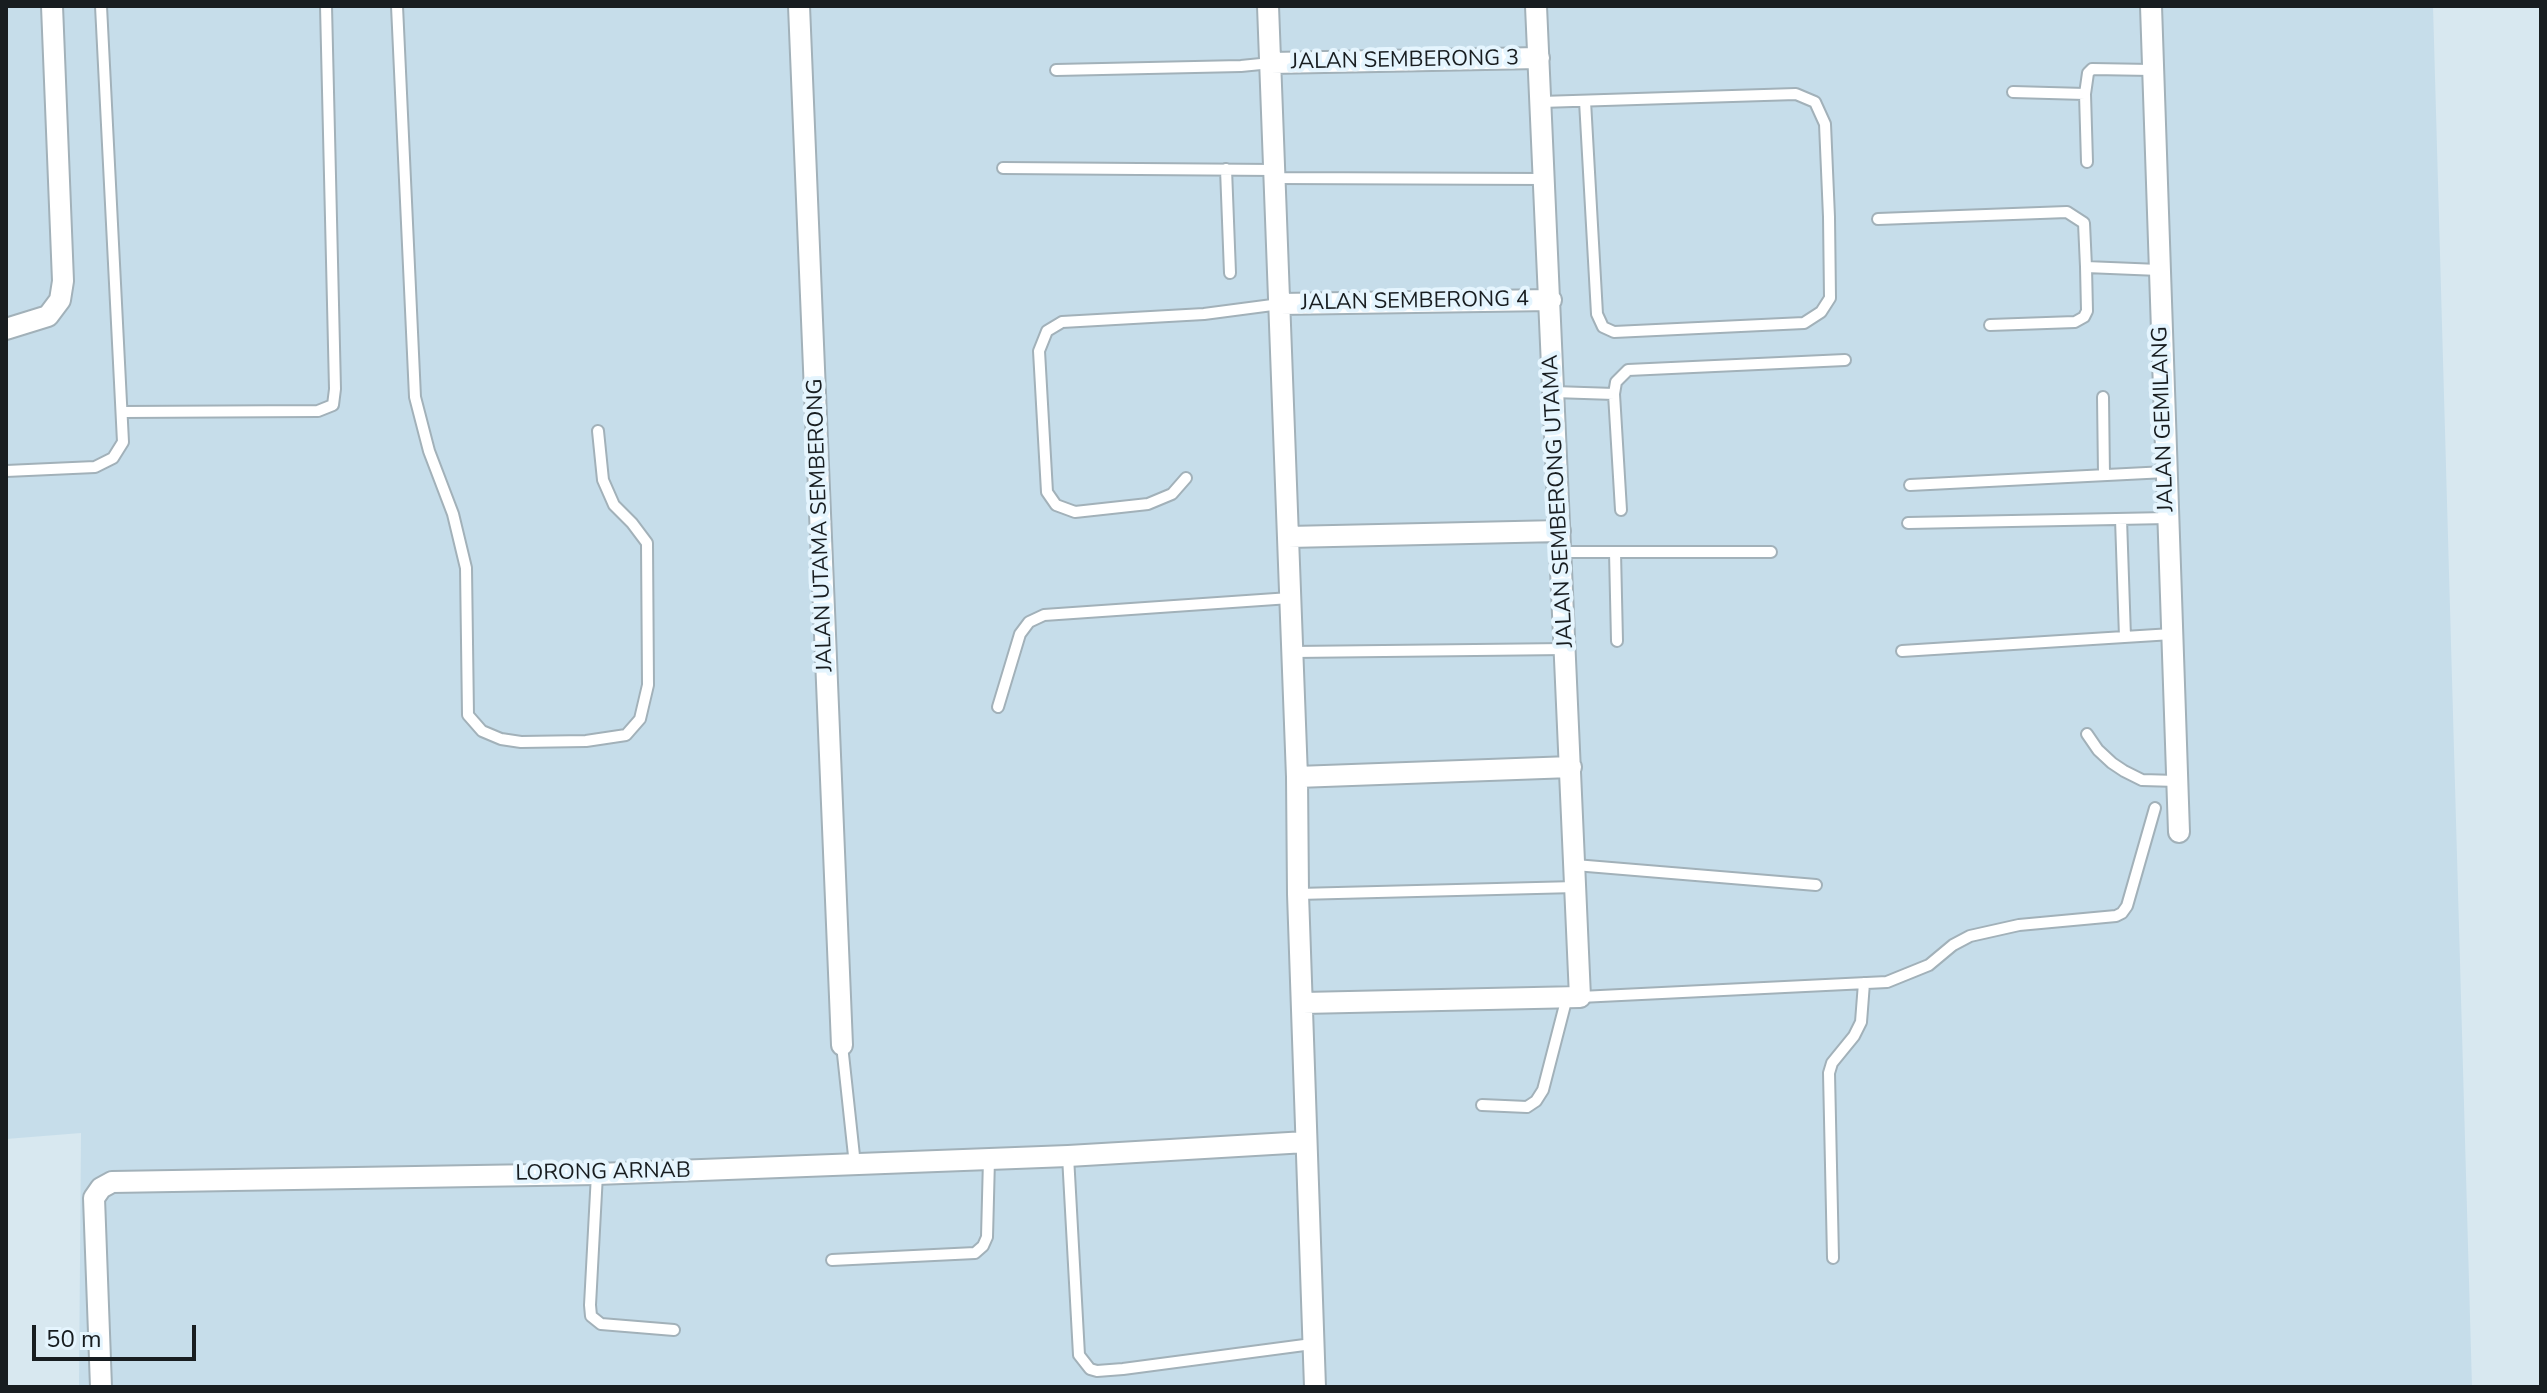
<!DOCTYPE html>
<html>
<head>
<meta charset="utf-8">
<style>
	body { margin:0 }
	#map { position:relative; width:2547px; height:1393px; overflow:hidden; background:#d8e8f0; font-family:"Nunito Sans",sans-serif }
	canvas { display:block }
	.frame { position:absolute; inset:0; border:8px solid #181d20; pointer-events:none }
	.scale { position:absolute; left:32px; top:1325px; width:164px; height:36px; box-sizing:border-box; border:4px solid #181d20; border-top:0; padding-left:10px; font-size:24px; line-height:28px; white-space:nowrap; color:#181d20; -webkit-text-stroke:6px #e5f5fe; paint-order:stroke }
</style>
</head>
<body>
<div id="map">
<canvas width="2547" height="1393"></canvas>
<div class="frame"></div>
<div class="scale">50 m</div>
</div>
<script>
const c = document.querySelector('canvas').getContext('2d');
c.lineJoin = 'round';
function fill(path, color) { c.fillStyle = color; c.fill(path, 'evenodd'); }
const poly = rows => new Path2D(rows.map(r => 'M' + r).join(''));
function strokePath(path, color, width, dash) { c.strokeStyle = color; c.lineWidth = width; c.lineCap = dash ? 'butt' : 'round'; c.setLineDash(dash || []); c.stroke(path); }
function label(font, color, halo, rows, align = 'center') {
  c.font = font + ' "Nunito Sans",sans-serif'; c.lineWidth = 8; c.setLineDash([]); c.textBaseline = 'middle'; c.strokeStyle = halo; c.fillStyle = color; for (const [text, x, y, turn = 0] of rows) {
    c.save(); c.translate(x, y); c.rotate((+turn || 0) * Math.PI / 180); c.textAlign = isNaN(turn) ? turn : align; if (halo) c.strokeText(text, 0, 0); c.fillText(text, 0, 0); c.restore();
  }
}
fill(poly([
	[6,6,2433,6,2472,1387,79,1387,81,1133,6,1139]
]), '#c6ddea');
const service = poly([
	[397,6,415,397,429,451,453,514,466,568,468,715,482,731,501,739,521,742,586,741,626,735,640,719,648,685,647,543,632,523,614,505,603,480,598,431],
	[1056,70,1241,66,1271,63],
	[2013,92,2085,94],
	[1541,102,1796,94,1815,102,1825,124,1829,217,1830,298,1821,312,1804,323,1614,332,1603,327,1597,314,1585,101],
	[2087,162,2085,94,2088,73,2092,69,2152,70],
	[1003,168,1275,170],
	[1226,169,1230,273],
	[1276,178,1545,179],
	[1878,219,2067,212,2084,223,2086,267,2159,270],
	[1990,325,2075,322,2084,317,2087,311,2086,267],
	[1554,392,1614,394,1621,510],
	[1614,394,1616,382,1628,370,1845,360],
	[2103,397,2104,475],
	[122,412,318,411,333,405,335,389,326,6],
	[6,471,95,467,113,458,123,442,101,6],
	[1186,478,1172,494,1148,504,1075,512,1056,505,1047,492,1039,351,1047,331,1062,322,1204,314,1280,304],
	[1910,485,2166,472],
	[2121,519,2125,637],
	[1908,523,2168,518],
	[1561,552,1771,552],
	[1615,552,1617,641],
	[1902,651,2172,634],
	[1293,652,1566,649],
	[998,707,1020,634,1029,622,1044,615,1290,598],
	[2087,734,2098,750,2112,763,2124,771,2142,780,2177,781],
	[1575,865,1816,885],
	[1298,894,1576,887],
	[1580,997,1887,982,1929,965,1953,945,1970,936,2019,925,2116,916,2122,913,2127,906,2155,808],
	[842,1045,855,1165],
	[1482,1105,1527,1107,1536,1101,1543,1090,1567,997],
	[1068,1156,1079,1355,1090,1369,1097,1371,1123,1369,1312,1344],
	[597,1174,590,1305,591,1316,601,1324,674,1330],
	[1833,1258,1829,1073,1832,1063,1854,1036,1861,1022,1864,983],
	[832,1260,975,1253,983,1246,987,1237,989,1159]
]);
const minor = poly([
	[799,6,842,1045],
	[1268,6,1297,777,1298,894,1315,1387],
	[2151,6,2179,832],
	[1271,63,1539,58],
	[1280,304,1551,300],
	[6,329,48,316,60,300,63,281,52,6],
	[1288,537,1560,531],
	[1297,777,1571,767],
	[1303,1003,1580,997,1536,6],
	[101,1387,94,1198,101,1188,112,1182,597,1174,1068,1156,1306,1142]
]);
strokePath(service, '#a2b1b9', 14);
strokePath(minor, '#a2b1b9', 24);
strokePath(service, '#fff', 10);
strokePath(minor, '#fff', 20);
label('22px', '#181d20', '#e5f5fe', [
	["JALAN SEMBERONG 3",1405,61,-1],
	["JALAN SEMBERONG 4",1415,302,-1],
	["JALAN GEMILANG",2164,419,-92],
	["JALAN SEMBERONG UTAMA",1559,501,-93],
	["JALAN UTAMA SEMBERONG",821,525,-92],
	["LORONG ARNAB",603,1173,-1]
]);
</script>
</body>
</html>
